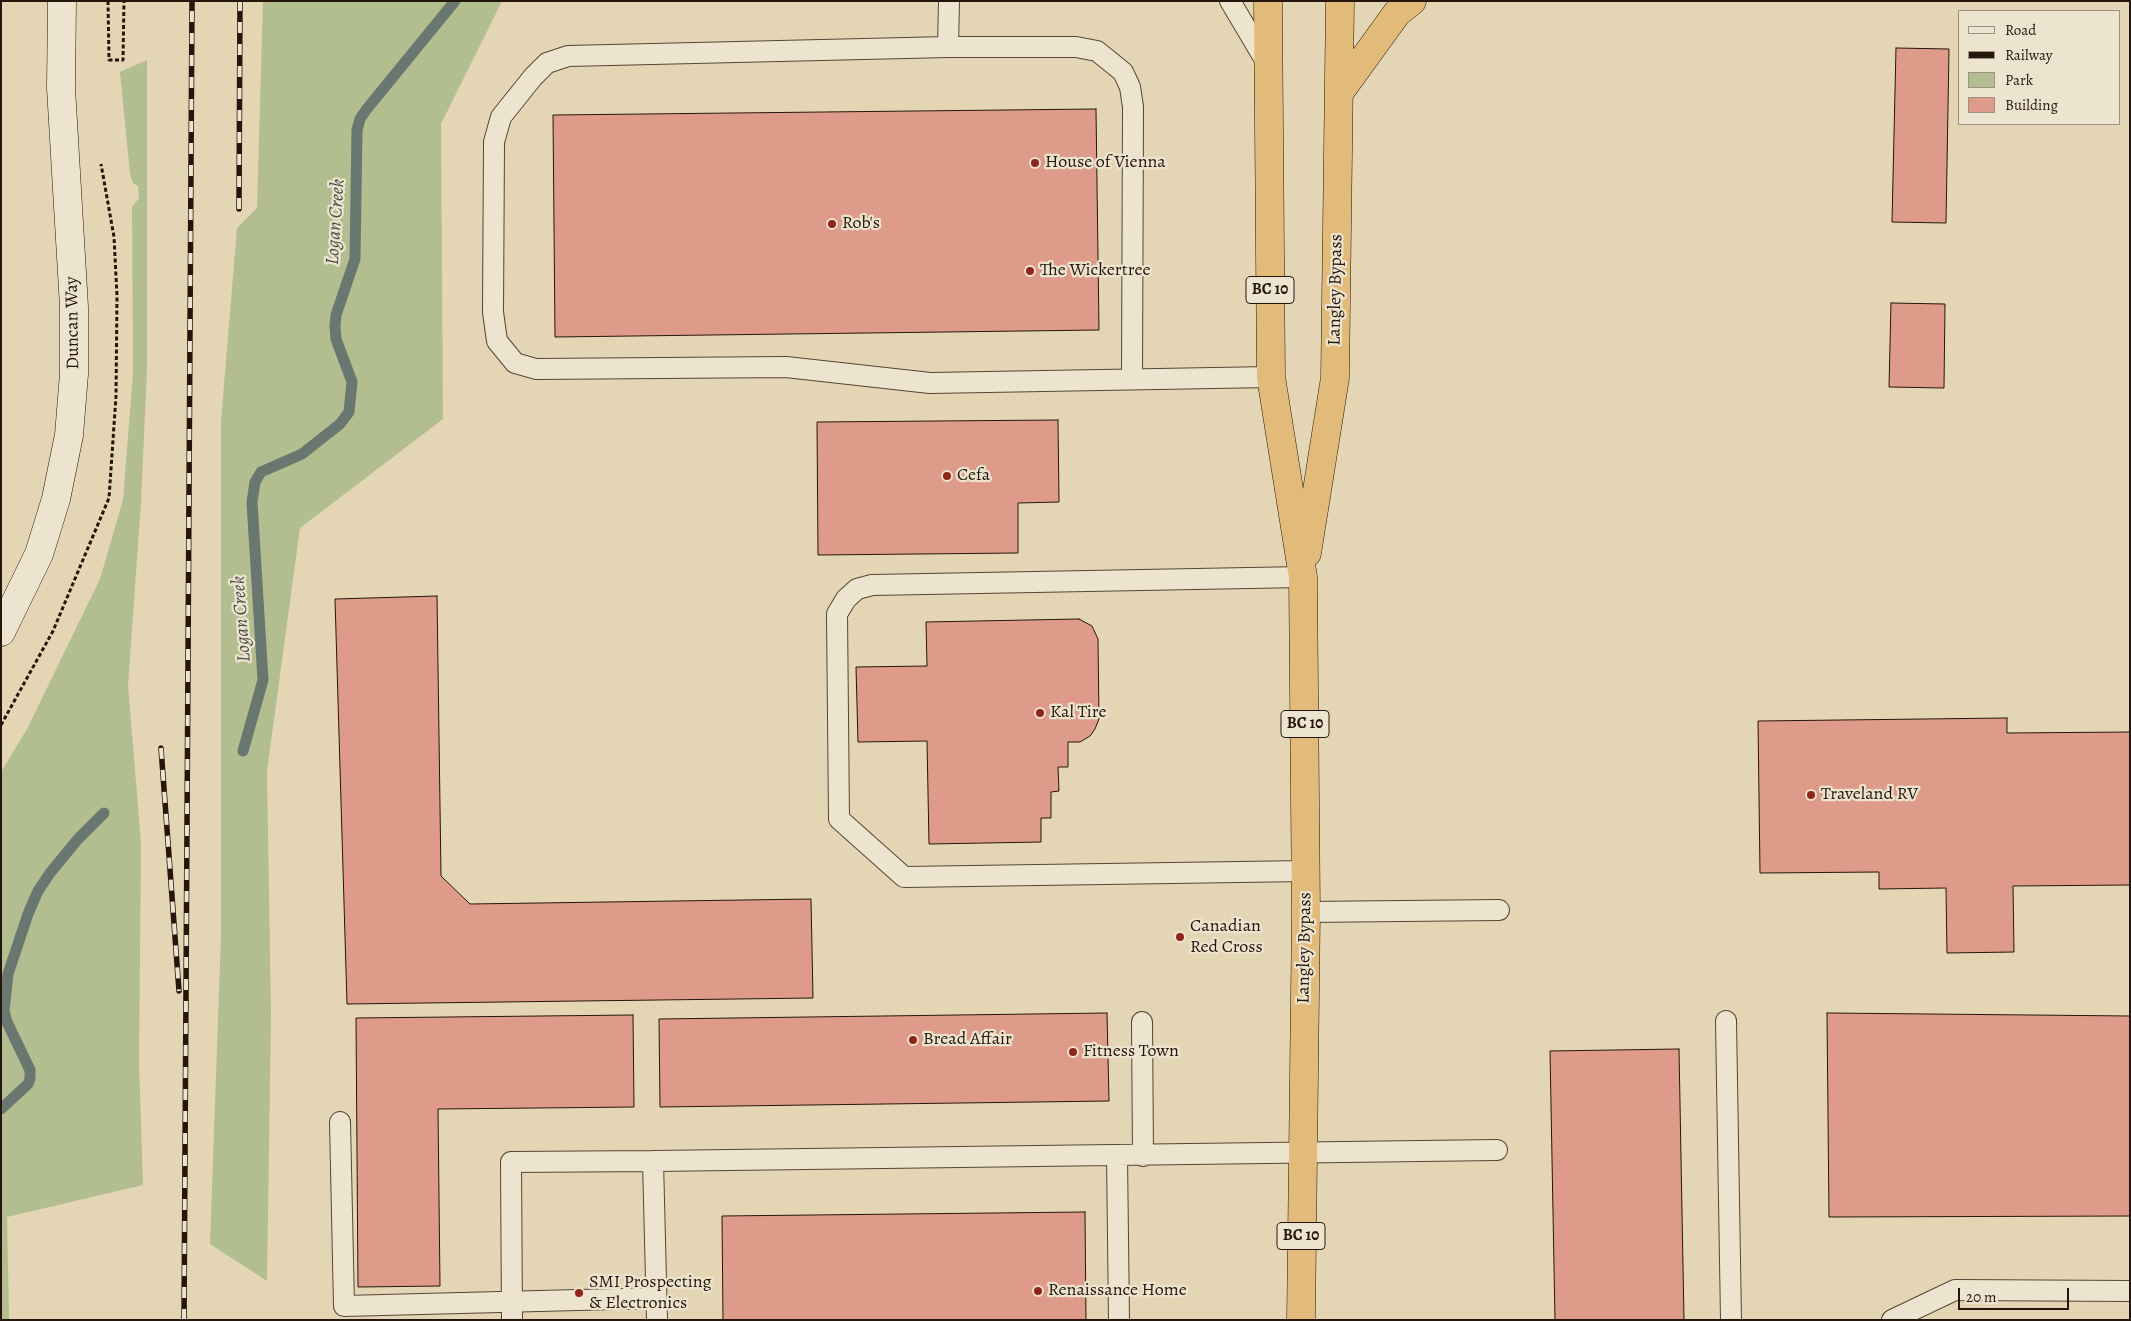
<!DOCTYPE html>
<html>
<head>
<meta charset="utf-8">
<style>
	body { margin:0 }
	#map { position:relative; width:2131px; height:1321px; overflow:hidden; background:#e4d5b5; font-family:Alegreya,serif }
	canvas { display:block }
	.frame { position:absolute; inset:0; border:2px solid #24160b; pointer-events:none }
	.legend { position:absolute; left:1958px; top:10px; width:162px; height:115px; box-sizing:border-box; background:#ede4cf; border:1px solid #9d9281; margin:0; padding:6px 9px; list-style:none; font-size:15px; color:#24160b }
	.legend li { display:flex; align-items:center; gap:10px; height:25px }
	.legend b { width:25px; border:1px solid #9d9281 }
	.scale { position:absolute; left:1958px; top:1288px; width:111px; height:22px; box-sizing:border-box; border:2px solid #24160b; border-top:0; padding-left:6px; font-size:15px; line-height:18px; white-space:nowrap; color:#24160b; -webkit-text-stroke:4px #ede4cf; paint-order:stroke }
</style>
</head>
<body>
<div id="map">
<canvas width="2131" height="1321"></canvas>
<div class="frame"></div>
<ul class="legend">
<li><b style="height:6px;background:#ede4cf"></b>Road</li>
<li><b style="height:6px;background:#24160b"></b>Railway</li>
<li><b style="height:14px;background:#b2be8f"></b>Park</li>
<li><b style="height:14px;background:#df9b89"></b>Building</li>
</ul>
<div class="scale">20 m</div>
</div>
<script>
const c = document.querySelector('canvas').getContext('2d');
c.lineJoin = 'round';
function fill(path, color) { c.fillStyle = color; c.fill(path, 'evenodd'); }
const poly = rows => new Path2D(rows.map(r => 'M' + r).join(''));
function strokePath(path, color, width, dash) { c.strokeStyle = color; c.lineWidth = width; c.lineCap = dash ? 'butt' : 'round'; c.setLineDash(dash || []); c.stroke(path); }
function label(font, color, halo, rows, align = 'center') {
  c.font = font + ' Alegreya,serif'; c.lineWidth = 4.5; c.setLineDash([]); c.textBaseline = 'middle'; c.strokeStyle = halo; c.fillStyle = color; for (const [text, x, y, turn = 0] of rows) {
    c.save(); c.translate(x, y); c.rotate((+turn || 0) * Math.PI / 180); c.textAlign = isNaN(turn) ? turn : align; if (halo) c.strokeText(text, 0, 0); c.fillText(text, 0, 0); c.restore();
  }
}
fill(poly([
	[263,1,502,1,441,124,443,419,300,528,267,771,271,1015,267,1281,210,1244,221,935,221,421,237,228,257,208],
	[147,60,147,368,141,503,128,686,141,843,139,1064,143,1185,7,1217,9,1320,1,1320,1,772,27,729,100,579,123,500,133,373,132,207,139,198,138,186,133,183,130,174,120,72]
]), '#b2be8f');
strokePath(poly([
	[243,751,263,680,252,502,255,482,261,472,302,454,340,424,349,412,352,382,336,339,335,326,336,315,355,259,357,130,360,119,366,110,455,1],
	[1,1109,28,1084,30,1079,30,1070,7,1022,4,1011,8,974,28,914,38,891,50,873,78,839,104,813]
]), '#697770', 11);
const building = poly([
	[1896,48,1949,49,1946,223,1892,222,1896,48],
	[1096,109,1099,330,555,337,553,115,1096,109],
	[1891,303,1945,304,1944,388,1889,387,1891,303],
	[1058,420,1059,502,1018,503,1018,553,818,555,817,422,1058,420],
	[437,596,441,876,470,904,811,899,813,998,347,1004,335,599,437,596],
	[1079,619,1092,626,1098,639,1099,719,1095,729,1090,736,1080,742,1068,742,1068,767,1058,767,1059,791,1051,792,1051,818,1041,818,1041,842,929,844,927,741,858,742,856,667,927,666,926,622,1079,619],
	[2007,718,2007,733,2130,732,2130,885,2013,886,2014,952,1947,953,1946,888,1879,889,1879,872,1760,873,1758,721,2007,718],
	[1107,1013,1109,1101,660,1107,659,1019,1107,1013],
	[1827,1013,2130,1016,2130,1216,1829,1217,1827,1013],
	[633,1015,634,1107,438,1109,440,1286,358,1287,356,1018,633,1015],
	[1679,1049,1684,1320,1555,1320,1550,1051,1679,1049],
	[1085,1212,1086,1320,723,1320,722,1216,1085,1212]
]);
fill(building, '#df9b89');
strokePath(building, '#24160b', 1);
const lane = poly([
	[1230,1,1268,65],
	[948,47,949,1],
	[1132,379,1133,107,1130,87,1123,72,1097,51,1076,47,948,47,568,56,547,63,533,77,501,117,494,142,493,312,497,341,515,363,536,369,786,367,930,383,1271,377],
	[1303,577,872,585,857,589,846,599,837,614,839,819,904,877,1306,871],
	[1306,912,1499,910],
	[1726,1021,1731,1320],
	[1142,1022,1143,1156],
	[340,1122,344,1306,656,1298],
	[1117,1156,1119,1320],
	[512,1320,511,1162,653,1161],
	[657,1320,653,1161,1497,1150],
	[1892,1320,1955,1290,2130,1291]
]);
const secondary = poly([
	[1,632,39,554,56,499,69,435,74,374,74,307,61,88,62,1]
]);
const highway = poly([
	[1268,1,1271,377,1303,577,1306,912,1301,1320],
	[1339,93,1397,13,1412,1],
	[1307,553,1335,378,1340,1]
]);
strokePath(lane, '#544636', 22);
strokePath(secondary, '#24160b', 29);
strokePath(highway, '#24160b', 29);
strokePath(poly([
	[108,1,109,60,123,60,124,1],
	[1,725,53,631,109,498,116,396,117,296,114,237,101,164]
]), '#24160b', 3, [4, 2.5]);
strokePath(lane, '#ede4cf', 20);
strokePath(secondary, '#ede4cf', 28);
strokePath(highway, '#e2ba7a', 28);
const rail = poly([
	[239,209,240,1],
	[161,748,179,991],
	[184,1320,192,1]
]);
strokePath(rail, '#24160b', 5.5);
strokePath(rail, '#ede4cf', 4, [11]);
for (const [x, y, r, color] of [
	[1035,163,5,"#8f2418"],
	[832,224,5,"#8f2418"],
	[1030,271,5,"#8f2418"],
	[947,476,5,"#8f2418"],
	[1040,713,5,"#8f2418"],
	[1811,795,5,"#8f2418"],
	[1180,937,5,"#8f2418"],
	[913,1040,5,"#8f2418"],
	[1073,1052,5,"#8f2418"],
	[1038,1291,5,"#8f2418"],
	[579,1293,5,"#8f2418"]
]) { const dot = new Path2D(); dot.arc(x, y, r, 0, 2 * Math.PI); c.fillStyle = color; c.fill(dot); strokePath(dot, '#ede4cf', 2); }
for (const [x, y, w] of [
	[1270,290,48],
	[1305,724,48],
	[1301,1236,48]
]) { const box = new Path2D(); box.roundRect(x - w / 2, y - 13.5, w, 27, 4); c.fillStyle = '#ede4cf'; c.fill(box); strokePath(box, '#24160b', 1); }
label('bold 16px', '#24160b', null, [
	["BC 10",1270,290],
	["BC 10",1305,724],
	["BC 10",1301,1236]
]);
label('18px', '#24160b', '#ede4cf', [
	["House of Vienna",1045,163],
	["Rob's",842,224],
	["The Wickertree",1040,271],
	["Cefa",957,476],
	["Kal Tire",1050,713],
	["Traveland RV",1821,795],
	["Canadian",1190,927],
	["Red Cross",1190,948],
	["Bread Affair",923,1040],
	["Fitness Town",1083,1052],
	["SMI Prospecting",589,1283],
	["& Electronics",589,1304],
	["Renaissance Home",1048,1291]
], 'left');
label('18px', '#24160b', '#ede4cf', [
	["Langley Bypass",1336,290,-89],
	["Duncan Way",73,323,-91],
	["Langley Bypass",1305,948,-89]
]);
label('italic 19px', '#4c4f46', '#ede4cf', [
	["Logan Creek",336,222,-86],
	["Logan Creek",242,619,-94]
]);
</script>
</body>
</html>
